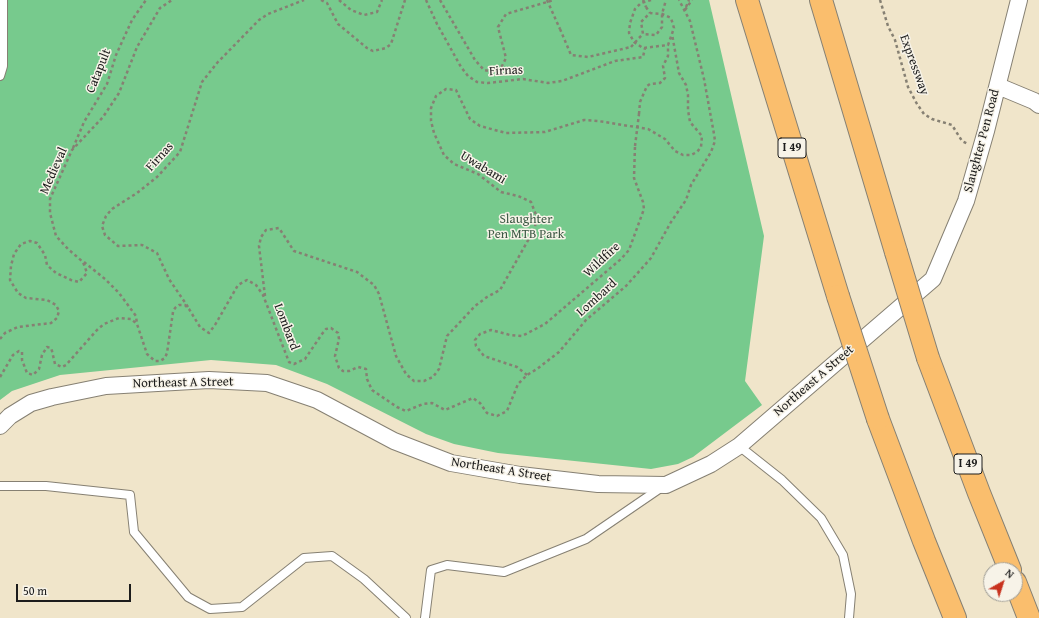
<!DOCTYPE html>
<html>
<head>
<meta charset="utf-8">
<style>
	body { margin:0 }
	#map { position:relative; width:1039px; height:618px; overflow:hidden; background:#f0e5ca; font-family:"Gentium Book Plus",serif }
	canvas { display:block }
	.north { position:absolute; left:983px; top:562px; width:40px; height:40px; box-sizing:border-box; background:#f7f3e8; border:1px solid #9f9d96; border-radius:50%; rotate:39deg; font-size:11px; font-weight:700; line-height:16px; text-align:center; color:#1c1c1c }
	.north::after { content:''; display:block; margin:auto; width:14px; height:18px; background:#c8321e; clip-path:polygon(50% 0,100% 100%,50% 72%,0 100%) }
	.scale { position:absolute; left:16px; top:584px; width:115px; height:18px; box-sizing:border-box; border:2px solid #1c1c1c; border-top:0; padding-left:5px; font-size:12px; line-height:14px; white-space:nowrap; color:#1c1c1c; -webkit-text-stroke:3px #f7f3e8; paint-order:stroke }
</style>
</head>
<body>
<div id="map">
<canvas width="1039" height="618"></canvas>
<div class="north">N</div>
<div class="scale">50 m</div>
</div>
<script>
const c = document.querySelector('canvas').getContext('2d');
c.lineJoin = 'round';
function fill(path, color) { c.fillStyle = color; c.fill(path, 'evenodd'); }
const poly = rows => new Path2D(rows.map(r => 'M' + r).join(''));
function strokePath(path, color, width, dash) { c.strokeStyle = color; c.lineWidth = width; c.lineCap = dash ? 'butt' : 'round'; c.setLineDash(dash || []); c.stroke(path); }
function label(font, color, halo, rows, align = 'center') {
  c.font = font + ' "Gentium Book Plus",serif'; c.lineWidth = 3; c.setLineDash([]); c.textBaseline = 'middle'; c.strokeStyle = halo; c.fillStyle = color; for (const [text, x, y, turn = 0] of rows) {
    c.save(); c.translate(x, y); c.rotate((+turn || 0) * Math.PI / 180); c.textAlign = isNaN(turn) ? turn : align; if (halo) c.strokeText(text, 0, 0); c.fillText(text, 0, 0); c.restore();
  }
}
fill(poly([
	[0,0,709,0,764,236,745,381,762,405,693,457,678,464,651,469,498,453,454,444,426,434,327,384,276,365,211,360,60,375,12,391,0,400]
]), '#77ca8d');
const service = poly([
	[0,76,3,66,3,0],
	[739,446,782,480,821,518,843,555,851,594,849,618],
	[0,486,46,486,130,495,134,532,188,597,210,609,242,607,304,558,332,556,364,579,406,618],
	[425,618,431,570,447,565,504,572,586,539,662,487]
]);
const minor = poly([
	[998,86,1034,101,1039,105],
	[0,426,10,416,31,403,52,397,106,386,209,380,267,383,317,400,394,441,451,463,520,475,598,484,666,485,711,464,739,446,933,279,966,201,986,131,1019,0]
]);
const motorway = poly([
	[747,0,838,296],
	[821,0,896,252],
	[928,358,979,493,1010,570],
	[878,419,924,541,955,618],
	[1015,582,1029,618]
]);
strokePath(service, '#868073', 10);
strokePath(minor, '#868073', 18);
strokePath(motorway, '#868073', 24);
strokePath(poly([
	[321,0,327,3,338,24,367,48,373,51,386,48,391,44,405,0],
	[339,0,351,10,364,15,377,12,382,0],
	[426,0,437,24,461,67,468,76,477,82,488,83,523,79,548,83,562,81,615,61,643,57,645,48],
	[440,0,475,60,484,70,494,72,502,66,506,58,498,27,506,14,554,0],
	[651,0,641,3,635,9,630,23,629,33,634,42,643,48,668,45,674,28,671,18,662,14,650,13,641,22,643,34,656,35,662,27,662,14,666,0],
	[880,0,888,26,895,40,908,87,917,104,924,114,932,119,952,125,962,141,968,144],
	[646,7,650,13],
	[686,7,689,0],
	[685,10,692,0],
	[560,29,571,55,588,57,631,47],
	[639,38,643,34],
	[639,114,640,102,647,86,650,84,660,83,665,78,663,66,668,56,668,45],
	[73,148,84,122,107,84,116,55,132,20,146,0],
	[84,262,105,279,119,293,136,316,137,324],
	[265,296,259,246,261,237,266,230,279,228,294,251,357,272,374,285,379,294,396,356,406,374,414,381,424,381,433,377,439,369,447,336,475,306,487,297,500,290,535,228,536,215,531,202,518,196,501,192,478,174,454,164,444,155,434,133,431,121,431,108,436,96,446,89,456,90,470,119,480,126,506,133,545,132,584,120,598,121,648,129,665,139,675,151,683,155,691,155,697,152,701,147,702,136,690,122,688,110,688,95,686,85,679,73,672,34],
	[188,307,169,279,157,253,142,245,118,246,105,235,102,226,106,216,112,209,137,193,157,177,180,152,202,82,217,63,259,20,268,14,304,0],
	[0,339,5,333,18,327,51,323,57,318,59,311,56,305,47,300,26,298,18,293,10,280,11,266,14,254,21,244,30,241,37,243,45,255,47,265,56,273,71,280,79,282,87,273,83,262,68,249,56,236,50,213,50,199,72,150,103,117,119,93,137,47,150,25,160,8,172,0],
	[527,375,517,367,484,356,476,346,475,340,480,334,491,330,510,335,522,336,545,324,621,259,629,250,644,209,643,202,634,178,635,146],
	[0,377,13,355,19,351,22,352,22,360,27,373,33,375,39,369,42,355,47,347,51,348,52,351,55,364,62,367,66,365,97,330,104,324,119,318,131,319,137,324,147,354,155,361,160,361,165,358,167,353,173,312,175,308,179,305,185,305,189,309,200,327,209,333,215,325,238,285,247,280,256,285,263,295,289,362,294,364,305,359,322,334,326,329,331,328,338,333,339,339,335,356,339,368,343,371,349,371,358,367,366,369,367,379,372,390,397,407,406,411,423,404,432,403,445,410,473,398,480,403,487,413,497,416,507,411,518,384,527,375,537,369,559,352,586,320,626,286,651,258,671,222,686,200,691,185,711,152,715,141,714,134,704,79,690,21,679,0]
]), '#868073', 2.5, [3, 3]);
strokePath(service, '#fff', 8);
strokePath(minor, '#fff', 16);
strokePath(motorway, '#fabe6d', 22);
const motorwayBridge = poly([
	[896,252,928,358],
	[838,296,878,419]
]);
strokePath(motorwayBridge, '#868073', 24, []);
strokePath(poly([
	[547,0,560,29],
	[643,0,646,7],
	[631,47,639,38],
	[635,146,639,114]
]), '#868073', 2.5, [3, 3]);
strokePath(motorwayBridge, '#fabe6d', 22);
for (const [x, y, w] of [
	[792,148,28],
	[968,464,28]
]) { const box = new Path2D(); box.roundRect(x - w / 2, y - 10, w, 20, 3); c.fillStyle = '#f7f3e8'; c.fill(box); strokePath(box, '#1c1c1c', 1); }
label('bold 12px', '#1c1c1c', null, [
	["I 49",792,148],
	["I 49",968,464]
]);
label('13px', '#1c1c1c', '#f7f3e8', [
	["Expressway",914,65,70],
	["Catapult",99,71,-68],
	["Firnas",506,71,-3],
	["Slaughter Pen Road",982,141,-75],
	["Firnas",160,157,-48],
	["Uwabami",483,168,31],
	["Medieval",54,171,-66],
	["Wildfire",602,260,-43],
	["Lombard",597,298,-42],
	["Lombard",286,327,69],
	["Northeast A Street",814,381,-41],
	["Northeast A Street",183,383,-1],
	["Northeast A Street",501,470,9]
]);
label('13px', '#3c5944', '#f7f3e8', [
	["Slaughter",526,220],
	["Pen MTB Park",526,235]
]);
</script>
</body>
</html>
